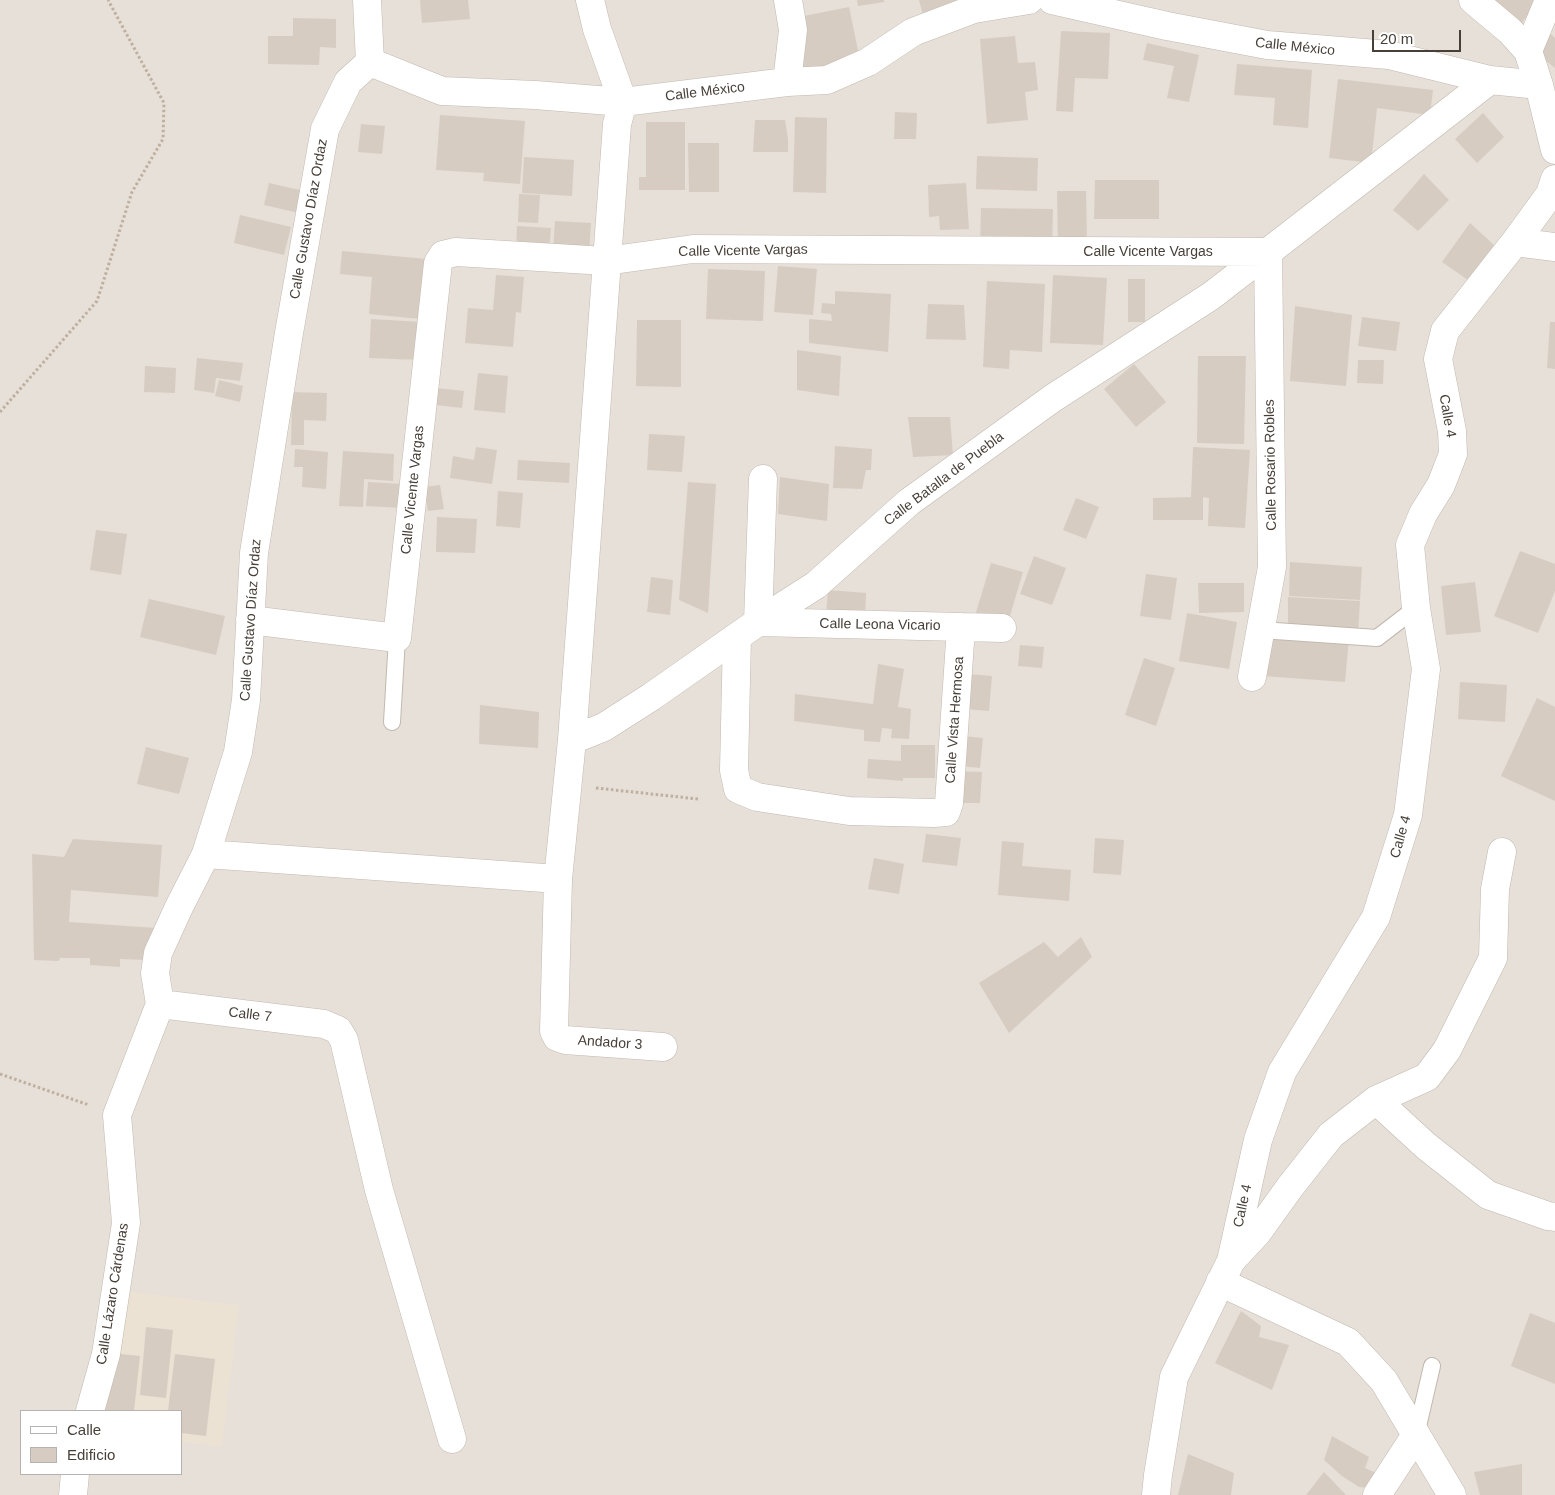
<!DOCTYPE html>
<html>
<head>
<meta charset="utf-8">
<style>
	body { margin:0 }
	#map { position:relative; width:1555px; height:1495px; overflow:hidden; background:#f3efe9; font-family:Arial,sans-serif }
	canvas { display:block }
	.legend { position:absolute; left:20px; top:1410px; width:162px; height:65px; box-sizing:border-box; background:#fff; border:1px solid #b5b2af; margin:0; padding:6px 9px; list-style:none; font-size:15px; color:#473f38 }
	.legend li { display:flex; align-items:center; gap:10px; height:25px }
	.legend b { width:25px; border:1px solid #b5b2af }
	.scale { position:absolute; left:1372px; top:30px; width:89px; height:22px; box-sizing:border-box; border:2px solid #473f38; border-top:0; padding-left:6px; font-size:15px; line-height:18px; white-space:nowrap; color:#473f38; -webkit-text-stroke:4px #fff; paint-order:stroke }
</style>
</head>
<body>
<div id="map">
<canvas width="1555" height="1495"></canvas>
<ul class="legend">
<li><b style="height:6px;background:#fff"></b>Calle</li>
<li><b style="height:14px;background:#d7ccc2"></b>Edificio</li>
</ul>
<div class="scale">20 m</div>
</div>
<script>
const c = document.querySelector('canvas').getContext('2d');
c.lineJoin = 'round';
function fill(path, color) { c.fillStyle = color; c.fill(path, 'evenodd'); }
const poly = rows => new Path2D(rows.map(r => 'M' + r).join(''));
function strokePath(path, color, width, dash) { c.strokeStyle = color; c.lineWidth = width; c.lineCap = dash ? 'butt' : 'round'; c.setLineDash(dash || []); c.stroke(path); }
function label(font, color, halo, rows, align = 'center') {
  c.font = font + ' Arial,sans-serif'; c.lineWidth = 4; c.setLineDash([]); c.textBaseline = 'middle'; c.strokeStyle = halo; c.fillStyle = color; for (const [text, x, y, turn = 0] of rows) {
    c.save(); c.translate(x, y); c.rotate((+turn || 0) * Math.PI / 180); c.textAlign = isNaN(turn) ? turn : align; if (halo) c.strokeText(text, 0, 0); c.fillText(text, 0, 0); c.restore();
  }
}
fill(poly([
	[0,0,1555,0,1555,1495,0,1495],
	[21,1411,181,1411,181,1474,21,1474]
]), '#e7e0d8');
fill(poly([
	[117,1290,239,1305,222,1447,181,1442,181,1411,95,1411]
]), '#ebe2d4');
fill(poly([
	[420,0,468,0,470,19,422,23],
	[857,0,884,0,884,2,858,6],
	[919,0,968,0,923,15],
	[1476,0,1537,0,1539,1,1515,31],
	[849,7,860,60,805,72,794,18],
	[293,18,336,19,336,48,320,47,319,65,268,64,268,36,293,36],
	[1061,31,1110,33,1108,79,1075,78,1073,112,1056,111],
	[1551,34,1555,38,1555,68,1536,53],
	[1015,36,1018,63,1035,62,1038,90,1025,92,1028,120,987,124,980,39],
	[1147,43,1199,55,1189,102,1167,98,1174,66,1143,60],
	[1237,64,1312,70,1308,128,1273,125,1275,98,1234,95],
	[1338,79,1433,90,1430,115,1377,108,1371,163,1329,158],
	[895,112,917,113,916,139,894,139],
	[1483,113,1504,137,1477,163,1455,139],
	[440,115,525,121,520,184,483,181,484,173,436,170],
	[795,117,827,118,826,193,793,192],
	[755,120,785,120,788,139,788,152,753,152],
	[646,122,685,122,685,190,639,190,639,177,646,177],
	[361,124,385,126,382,154,358,152],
	[688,143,719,143,719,192,689,192],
	[977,156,1038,158,1037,191,976,189],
	[524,157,574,160,572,196,522,193],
	[1424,174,1449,200,1418,231,1393,210],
	[1095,180,1159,180,1159,219,1094,219],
	[269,183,304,191,299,213,264,205],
	[966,183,969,229,940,230,939,216,929,217,928,185],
	[1057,191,1086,191,1087,245,1058,246],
	[519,194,540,195,538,223,518,222],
	[981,208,1053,209,1052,247,980,246],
	[240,215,291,227,284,255,234,243],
	[555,221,591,223,589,254,553,252],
	[1470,223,1494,245,1468,280,1442,262],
	[517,226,551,228,549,251,516,249],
	[342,251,426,259,420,319,369,314,372,277,340,274],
	[778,266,817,269,813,315,774,312],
	[708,269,765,271,763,321,706,319],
	[496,275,524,277,521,313,516,312,513,347,465,343,468,308,493,310],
	[1053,275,1107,278,1103,345,1050,343],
	[1128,279,1145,279,1145,322,1128,322],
	[987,281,1045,284,1042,352,1010,350,1009,369,983,367],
	[835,291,891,294,888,352,809,343,809,319,832,321,831,314,821,313,822,303,835,304],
	[928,304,964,305,966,340,926,339],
	[1295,306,1352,315,1346,386,1290,381],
	[1362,317,1400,322,1396,351,1358,346],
	[371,319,423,322,420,360,369,358],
	[637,320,681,320,681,387,636,386],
	[1550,322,1555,322,1555,369,1547,368],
	[797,350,841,356,839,396,797,390],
	[1198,356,1246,356,1244,444,1197,443],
	[197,358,243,363,240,381,216,378,214,393,194,390],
	[1358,360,1384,360,1383,384,1357,383],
	[1134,364,1166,402,1136,427,1104,389],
	[145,366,176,368,175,393,144,392],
	[478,373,508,376,505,413,474,410],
	[219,380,243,386,240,402,215,396],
	[437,388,464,391,462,408,436,405],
	[292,392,327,393,326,421,304,420,304,445,291,445],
	[908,417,950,417,953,455,913,457],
	[649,434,685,436,682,472,647,470],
	[835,446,872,449,871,470,866,470,862,489,833,488],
	[476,447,497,450,492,484,450,478,453,456,474,460],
	[1193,447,1250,450,1245,528,1208,526,1209,498,1203,497,1203,520,1153,520,1153,498,1198,497,1191,497],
	[295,449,328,452,326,489,302,487,303,467,294,467],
	[343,451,394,454,393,481,364,479,363,507,339,506],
	[518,460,570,463,569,483,517,480],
	[780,477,829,484,827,521,778,514],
	[368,482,403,484,402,508,366,506],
	[688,482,716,484,708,613,679,600],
	[440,485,444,509,428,511,424,487],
	[498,491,523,493,520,528,496,526],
	[1076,498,1099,507,1086,539,1063,530],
	[437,517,477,519,475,553,436,552],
	[96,530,127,534,121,575,90,570],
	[1520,551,1555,564,1555,591,1538,633,1494,616],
	[1034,556,1066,568,1052,605,1020,594],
	[1290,562,1362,567,1360,600,1289,596],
	[991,563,1023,572,1006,629,974,619],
	[1146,574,1177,578,1171,620,1140,616],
	[651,577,673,580,670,615,647,612],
	[1475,582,1481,632,1446,635,1441,586],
	[1198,583,1244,583,1244,612,1199,613],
	[828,590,866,593,865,619,826,616],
	[1288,597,1360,601,1358,635,1288,631],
	[149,599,225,616,216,655,140,637],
	[1187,613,1237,622,1229,669,1179,661],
	[1268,631,1349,638,1345,682,1263,676],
	[1020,645,1044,647,1042,668,1018,666],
	[1144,658,1175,668,1156,726,1125,715],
	[878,664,904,669,898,707,911,709,909,739,891,738,892,729,882,728,880,742,864,741,864,730,794,721,795,694,873,704],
	[968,674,992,676,989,711,965,709],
	[1460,682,1507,685,1505,722,1458,719],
	[1537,698,1555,707,1555,801,1501,776],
	[480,705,539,712,538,748,479,744],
	[963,736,983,738,980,768,960,766],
	[901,745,935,745,935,778,903,778,903,781,867,778,868,759,901,761],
	[146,747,189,758,179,794,137,784],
	[954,771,982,772,980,803,954,803],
	[926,834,961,838,957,866,922,862],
	[1095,838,1124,840,1121,875,1093,873],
	[73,839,162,845,158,897,71,890,69,922,157,928,146,960,120,959,120,967,90,965,90,958,60,958,59,961,34,960,32,854,64,857],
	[1002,841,1024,843,1022,866,1071,870,1069,901,998,895],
	[874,858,904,864,899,894,868,889],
	[1081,937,1092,957,1009,1033,979,983,1044,942,1058,957],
	[1241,1311,1261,1326,1259,1337,1289,1345,1272,1390,1215,1363],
	[1530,1313,1555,1323,1555,1384,1511,1366],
	[146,1327,173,1330,166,1398,140,1395],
	[111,1353,140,1356,134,1411,105,1411],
	[175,1354,215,1359,206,1436,181,1433,181,1411,168,1411],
	[1332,1436,1369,1457,1365,1468,1381,1475,1370,1488,1359,1487,1342,1476,1324,1460],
	[1188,1454,1234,1473,1231,1495,1178,1495],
	[1522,1464,1522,1495,1480,1495,1474,1472],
	[1324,1472,1346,1495,1306,1495]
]), '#d7ccc2');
const lane = poly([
	[1261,630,1377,638,1416,608],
	[392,722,397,638],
	[1416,1435,1432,1366]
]);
const street = poly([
	[590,0,597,29,623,102,617,124,572,740,558,879,554,1031,557,1037,565,1040,663,1047],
	[1052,0,1167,26,1267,45,1389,55,1490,80,1539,85],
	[1473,0,1510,31,1528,51],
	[1549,0,1528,51,1539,85,1555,150],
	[370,62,442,91,535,95,623,102,787,82,827,80,868,62,913,32,974,9,1029,0],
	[787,82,793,30,788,0],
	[1515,242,1555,247],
	[763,479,758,622,1002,628],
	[250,620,397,638,438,263,443,255,456,252,606,261,693,249,1268,252,1490,80],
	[737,637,734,770,738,789,757,797,849,811,934,813,946,812,949,803,961,627],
	[1252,677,1272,567,1268,252],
	[572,740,604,727,651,697,758,622,816,585,909,502,1053,398,1211,296,1268,252],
	[206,854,558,879],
	[160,1004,324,1024,338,1030,344,1040,379,1190,452,1439],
	[1376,1100,1426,1146,1488,1195,1548,1216,1555,1217],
	[1231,1261,1257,1233,1290,1187,1331,1135,1376,1100,1427,1077,1447,1050,1493,958,1495,889,1502,852],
	[1220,1282,1348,1342,1384,1381,1452,1495],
	[90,1411,106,1354,126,1223,117,1115,160,1004,155,973,158,953,179,907,206,854,238,752,246,700,254,553,289,333,325,129,348,82,370,62,367,0],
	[73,1495,75,1474],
	[1156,1495,1158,1475,1174,1377,1231,1261,1258,1140,1282,1072,1376,917,1408,815,1426,669,1416,608,1410,545,1423,514,1441,485,1453,454,1452,431,1438,359,1445,331,1515,242,1550,194,1555,179],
	[1377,1495,1416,1435]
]);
strokePath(lane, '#c1b9af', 18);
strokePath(street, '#c1b9af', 29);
strokePath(poly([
	[0,412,97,301,132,192,163,139,164,103,108,0],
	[596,788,698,799],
	[0,1074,89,1105]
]), '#bfaf9e', 3, [2.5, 2.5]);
strokePath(lane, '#fff', 16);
strokePath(street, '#fff', 28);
label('14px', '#473f38', '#fff', [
	["Calle México",1295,47,6],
	["Calle México",705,92,-7],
	["Calle Gustavo Díaz Ordaz",309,219,-80],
	["Calle Vicente Vargas",743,251,-1],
	["Calle Vicente Vargas",1148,252],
	["Calle 4",1447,416,80],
	["Calle Rosario Robles",1271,465,-91],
	["Calle Batalla de Puebla",944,479,-37],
	["Calle Vicente Vargas",413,490,-84],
	["Calle Gustavo Díaz Ordaz",251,620,-86],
	["Calle Leona Vicario",880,625,1],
	["Calle Vista Hermosa",955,720,-86],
	["Calle 4",1401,837,-74],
	["Calle 7",250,1015,7],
	["Andador 3",610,1043,4],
	["Calle 4",1243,1206,-78],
	["Calle Lázaro Cárdenas",113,1294,-81]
]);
</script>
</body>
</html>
